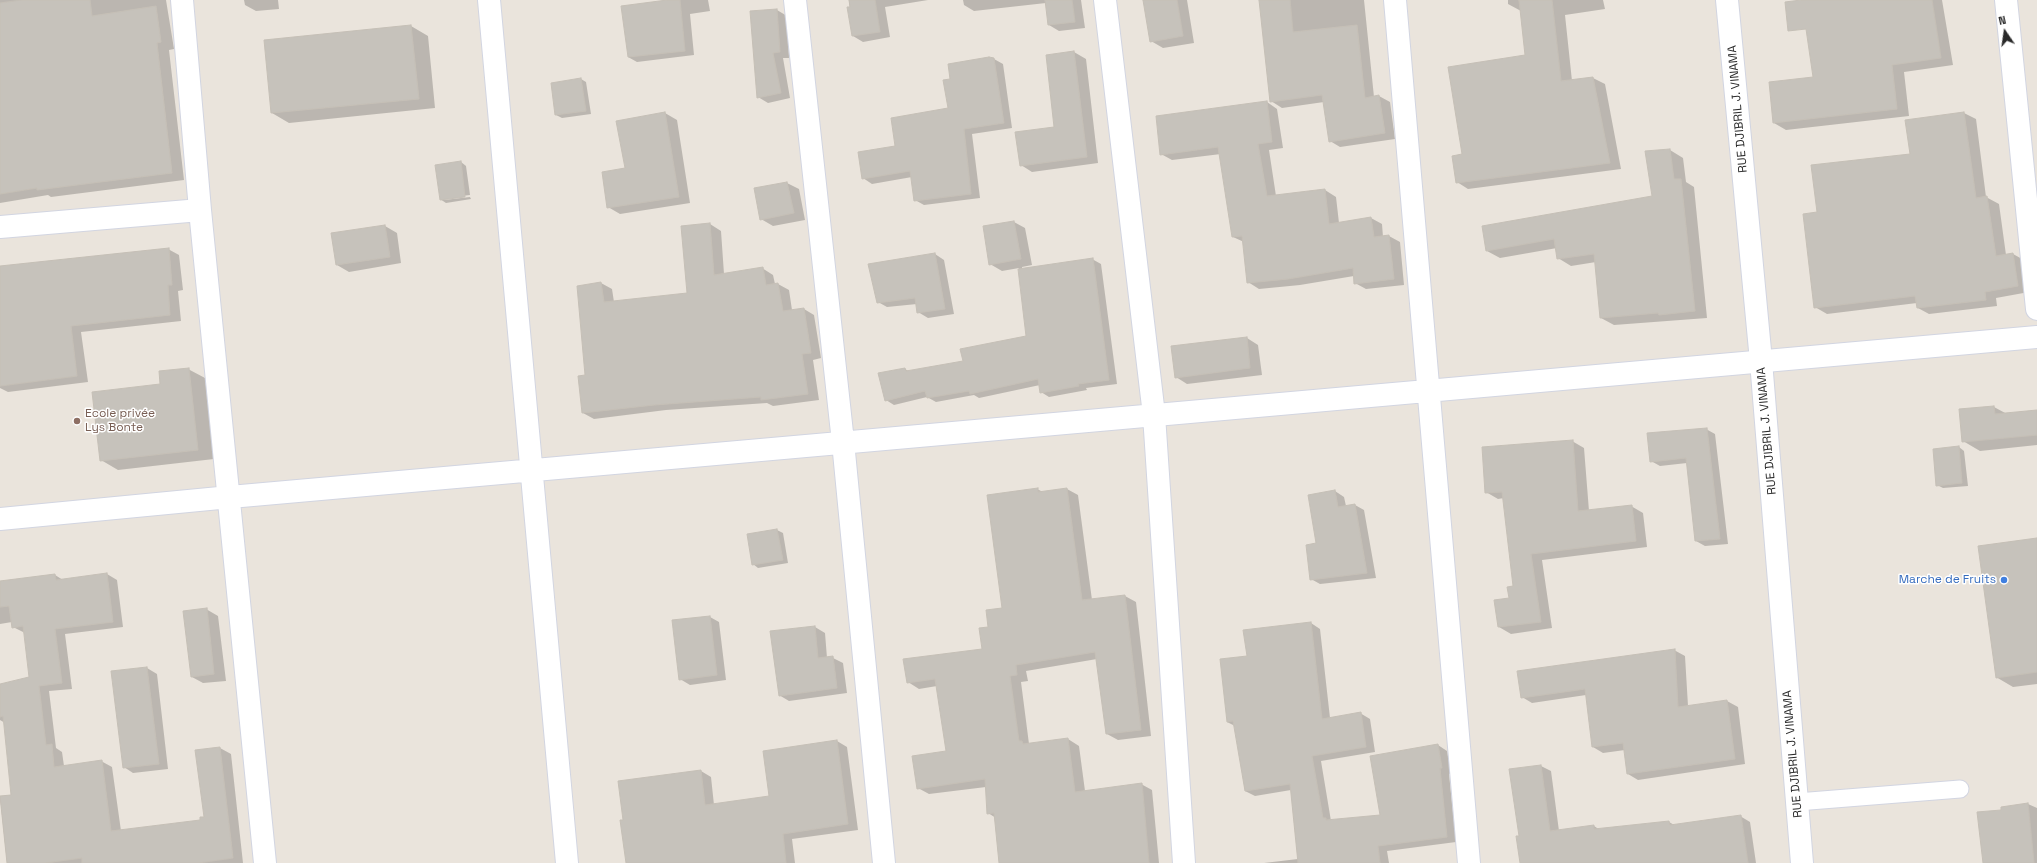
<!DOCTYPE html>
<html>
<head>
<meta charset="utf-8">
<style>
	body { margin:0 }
	#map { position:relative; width:2037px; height:863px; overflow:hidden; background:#eae4dc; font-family:"Space Grotesk",sans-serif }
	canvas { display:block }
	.north { position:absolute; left:1985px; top:12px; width:40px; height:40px; -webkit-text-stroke:3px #fff; paint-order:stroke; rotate:347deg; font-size:11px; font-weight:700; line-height:16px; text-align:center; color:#292929 }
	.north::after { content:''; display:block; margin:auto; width:14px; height:18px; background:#292929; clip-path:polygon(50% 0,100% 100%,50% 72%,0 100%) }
</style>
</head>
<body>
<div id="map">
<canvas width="2037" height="863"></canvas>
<div class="north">N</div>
</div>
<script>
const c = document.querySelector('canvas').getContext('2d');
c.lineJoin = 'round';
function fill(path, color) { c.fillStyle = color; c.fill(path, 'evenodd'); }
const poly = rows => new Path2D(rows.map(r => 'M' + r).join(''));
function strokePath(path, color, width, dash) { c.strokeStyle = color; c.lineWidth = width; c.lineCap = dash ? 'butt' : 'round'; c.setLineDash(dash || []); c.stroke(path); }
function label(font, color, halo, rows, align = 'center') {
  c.font = font + ' "Space Grotesk",sans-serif'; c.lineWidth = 3; c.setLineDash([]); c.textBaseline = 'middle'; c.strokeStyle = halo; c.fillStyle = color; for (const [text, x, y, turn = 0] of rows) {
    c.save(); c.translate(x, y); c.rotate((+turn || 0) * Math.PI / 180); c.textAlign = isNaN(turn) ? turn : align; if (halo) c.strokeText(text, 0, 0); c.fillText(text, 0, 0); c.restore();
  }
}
fill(poly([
	[0,0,166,0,174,49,169,50,184,180,51,197,48,195,0,203],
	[244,0,278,0,279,9,256,11,245,5],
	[670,0,708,0,710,11,690,14,694,55,637,62,628,57],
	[849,0,928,0,885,7,890,37,863,42,853,36],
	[963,0,1081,0,1085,28,1059,31,1049,25,1046,3,974,11,964,5],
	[1144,0,1187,0,1194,43,1163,48,1151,41],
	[1268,0,1364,0,1374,97,1379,96,1390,102,1395,139,1340,147,1330,141,1324,102,1282,108,1271,101],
	[1508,0,1603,0,1605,9,1565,15,1572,81,1593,78,1605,84,1621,169,1468,189,1457,182,1463,155,1526,56,1521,11,1508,4],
	[1836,0,1942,0,1953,65,1904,72,1909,116,1786,130,1774,123,1819,86],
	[777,10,787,16,789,58,783,58,790,98,768,103,758,97],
	[411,26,428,36,435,108,289,123,272,113,265,41],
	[1074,52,1086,59,1098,163,1032,172,1021,165,1056,128],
	[994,59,1003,64,1012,128,972,134,980,198,924,205,915,200,912,177,872,184,863,178,896,147,949,109,951,79],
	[581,79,586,82,591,114,562,118,556,115],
	[1267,102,1277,109,1283,148,1269,150,1276,196,1325,190,1336,197,1339,223,1371,218,1382,224,1383,237,1389,236,1400,242,1404,285,1366,289,1355,283,1354,276,1300,285,1259,289,1248,282,1244,242,1233,237,1221,154,1172,160,1161,154],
	[665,113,677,120,690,203,620,214,608,207,626,169],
	[1964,113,1976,119,1986,197,1999,204,2006,255,2013,254,2024,260,2029,292,1996,298,1997,306,1929,314,1918,308,1917,303,1827,314,1815,307,1818,213,1911,155],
	[1670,150,1683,158,1686,182,1694,187,1707,318,1614,325,1601,318,1596,262,1571,266,1558,258,1557,248,1500,258,1487,251,1654,197],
	[461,162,466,166,470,195,444,198,444,200,470,197,471,199,446,203,440,199],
	[787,183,799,189,805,220,773,226,761,219,755,189],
	[1014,222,1025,228,1032,265,1022,267,1022,269,1092,259,1101,264,1117,384,1086,388,1087,390,1049,397,1041,392,1040,385,979,398,974,395,936,402,927,397,894,405,886,400,905,369,910,372,964,362,1027,337,1019,268,1002,271,990,264],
	[710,224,721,231,724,274,762,268,773,275,775,284,778,284,789,290,792,310,804,309,814,315,821,358,813,360,819,400,773,406,767,403,666,410,594,419,583,413,586,376,601,283,612,289,614,302,688,294],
	[385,226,397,233,401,263,349,272,337,265],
	[168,249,179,255,183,290,178,291,181,321,81,332,88,382,8,392,0,388,0,267],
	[935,254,944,260,954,314,928,318,918,312,917,304,887,307,878,302],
	[1247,338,1258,345,1262,375,1187,384,1176,377],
	[188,369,205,378,214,459,118,470,101,460,161,385],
	[1994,407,2007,414,2037,411,2037,445,1980,451,1963,441],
	[1706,429,1715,434,1728,544,1705,546,1696,541,1687,463,1660,466,1651,461],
	[1572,441,1584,448,1589,511,1631,506,1643,513,1647,547,1542,560,1552,628,1511,634,1499,627,1514,586,1504,498,1498,499,1486,492],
	[1959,447,1964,451,1968,486,1943,488,1937,485],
	[1037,489,1043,492,1067,489,1078,495,1092,600,1125,596,1136,602,1151,736,1118,740,1107,734,1097,659,1026,671,1028,681,1021,682,1029,744,1068,739,1079,746,1085,791,1141,784,1152,790,1159,863,1000,863,996,818,988,813,986,787,929,794,918,788,947,752,937,686,919,689,908,682,983,650,989,628,1003,609],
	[1335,491,1344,497,1346,506,1355,505,1364,510,1376,578,1320,584,1311,579],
	[777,530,783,533,788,563,758,568,753,564,748,535],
	[2037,539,2037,684,2013,687,1996,677],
	[107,574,117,580,123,627,65,634,72,689,49,691,56,748,62,752,64,766,101,761,112,767,121,831,202,821,205,818,220,748,231,754,243,863,7,863,0,797,12,795,5,723,0,720,0,685,30,678,25,633,13,627,12,622,0,624,0,582,55,575,63,580],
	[206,609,218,616,226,681,203,683,192,677],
	[710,617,719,622,726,680,690,685,680,679],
	[1311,623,1320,629,1330,718,1360,713,1370,719,1375,752,1321,761,1331,821,1381,815,1438,745,1447,751,1451,773,1449,774,1456,842,1387,851,1389,863,1264,863,1298,859,1291,790,1255,796,1245,791,1235,726,1227,722,1248,657],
	[815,627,825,633,827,658,833,658,843,663,847,693,789,701,779,695],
	[1674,650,1685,656,1688,706,1727,701,1738,707,1745,764,1638,780,1628,774,1625,750,1603,753,1593,747,1586,695,1532,703,1522,697],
	[147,668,157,674,168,769,133,773,124,767],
	[837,741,847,747,858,830,792,839,795,863,641,863,701,771,711,777,714,805,770,797],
	[1541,766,1551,771,1559,831,1594,826,1600,830,1669,822,1676,826,1740,816,1750,822,1756,863,1521,863,1520,837],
	[2028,804,2037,808,2037,863,1984,863,2002,811]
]), '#0003');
const building = poly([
	[22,0,90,0,92,16,156,6,161,42,157,43,172,173,37,190,37,188,0,194,0,3,22,0],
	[667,0,680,0,685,51,628,57,621,6,667,0],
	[849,0,875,0,880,32,852,36,847,7,850,7,849,0],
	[1045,0,1072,0,1075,22,1048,25,1045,0],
	[1143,0,1177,0,1183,36,1150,42,1143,0],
	[1259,0,1290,0,1293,32,1357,25,1365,98,1379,95,1385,133,1329,142,1322,95,1270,102,1259,0],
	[1519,0,1552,0,1561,81,1593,77,1610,163,1456,183,1452,156,1462,154,1448,67,1525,55,1519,0],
	[1801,0,1932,0,1941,58,1892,65,1897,109,1773,123,1769,82,1813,77,1806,29,1788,31,1785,2,1801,0],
	[777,9,780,52,773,53,781,93,757,98,750,11,777,9],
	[411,25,419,99,271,113,264,40,411,25],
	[1074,51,1087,157,1020,166,1015,132,1054,127,1046,55,1074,51],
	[989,57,994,58,1004,123,964,129,971,194,914,201,910,171,862,179,858,152,895,146,891,118,948,108,943,80,950,79,948,64,989,57],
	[581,78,586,111,555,115,551,83,581,78],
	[1267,101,1272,142,1258,144,1267,196,1325,189,1329,224,1371,217,1374,237,1389,235,1394,279,1354,284,1353,268,1288,279,1247,283,1242,236,1232,237,1218,147,1160,155,1156,116,1267,101],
	[665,112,679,197,607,208,602,172,625,168,616,121,665,112],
	[1964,112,1976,198,1987,196,1996,256,2013,253,2018,286,1985,292,1986,300,1917,308,1915,296,1814,308,1803,214,1817,212,1811,165,1910,154,1905,120,1964,112],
	[1670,149,1674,179,1681,179,1695,311,1659,315,1658,313,1600,318,1594,254,1557,259,1554,239,1486,251,1482,226,1652,196,1645,151,1670,149],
	[461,161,465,197,440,200,435,165,461,161],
	[787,182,794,213,760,220,754,188,787,182],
	[1014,221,1021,259,989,265,983,226,1014,221],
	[710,223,714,275,763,267,766,285,778,283,783,311,804,308,811,353,802,354,808,394,761,400,761,397,654,405,582,413,578,376,585,375,577,286,601,282,604,302,687,293,681,226,710,223],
	[385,225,390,257,336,265,331,233,385,225],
	[169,248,172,285,168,285,170,315,71,326,77,376,0,386,0,266,169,248],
	[935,253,945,309,917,313,915,298,877,303,868,264,935,253],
	[1093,258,1109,380,1078,384,1079,386,1040,393,1038,379,970,394,969,391,927,398,925,391,885,401,878,373,905,368,906,371,963,361,960,349,1026,336,1018,269,1093,258],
	[1247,337,1250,368,1175,378,1171,346,1247,337],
	[189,368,198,450,100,461,92,392,160,384,159,371,189,368],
	[1994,406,1995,414,2037,410,2037,435,1962,442,1959,409,1994,406],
	[1707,428,1720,539,1695,541,1686,458,1650,462,1647,433,1707,428],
	[1573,440,1578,511,1632,505,1636,541,1531,554,1541,622,1498,627,1494,600,1509,598,1507,587,1513,586,1502,492,1485,493,1482,447,1573,440],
	[1959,446,1962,483,1936,486,1933,449,1959,446],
	[1038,488,1038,492,1067,488,1082,600,1125,595,1141,730,1106,734,1095,652,1016,665,1017,675,1010,676,1019,741,1022,741,1023,744,1068,738,1075,792,1142,783,1149,863,999,863,994,813,987,814,985,779,917,789,912,756,946,751,935,679,907,683,903,659,982,649,979,628,988,627,986,610,1002,608,987,495,1038,488],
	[1335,490,1338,507,1355,504,1367,573,1310,580,1306,545,1316,543,1308,495,1335,490],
	[777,529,783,560,752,565,747,534,777,529],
	[2037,538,2037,672,1996,678,1978,546,2037,538],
	[107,573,113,622,55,629,62,683,39,686,46,745,52,744,54,767,102,760,111,831,200,820,200,817,204,817,195,750,220,747,233,858,198,863,82,863,82,858,45,863,7,863,0,796,11,795,3,716,0,717,0,684,29,677,23,626,12,628,9,606,0,607,0,581,55,574,56,580,107,573],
	[207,608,214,674,191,677,183,611,207,608],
	[710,616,717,675,679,680,672,620,710,616],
	[1311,622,1322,719,1361,712,1366,747,1312,756,1323,818,1326,818,1326,820,1380,815,1370,756,1438,744,1442,768,1440,768,1447,837,1378,846,1380,863,1298,863,1290,784,1245,791,1233,721,1227,722,1220,659,1247,656,1243,630,1311,622],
	[815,626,818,658,833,656,837,688,779,696,770,631,815,626],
	[1675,649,1678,707,1727,700,1735,759,1627,774,1623,743,1592,747,1585,689,1521,698,1517,671,1675,649],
	[147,667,159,764,123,768,111,671,147,667],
	[837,740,848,824,783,834,786,863,626,863,620,820,623,820,618,781,701,770,705,805,769,796,763,751,837,740],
	[1541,765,1550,831,1594,825,1594,829,1669,821,1670,825,1741,815,1748,863,1520,863,1516,836,1519,836,1509,769,1541,765],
	[2028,803,2034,863,1983,863,1977,812,2001,810,2001,807,2028,803]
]);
fill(building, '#c6c2bb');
strokePath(building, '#c5bfb6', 1);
const service = poly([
	[1797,802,1960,789]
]);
const minor = poly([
	[182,0,200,210,265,863],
	[489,0,567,863],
	[795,0,843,442,884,863],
	[1105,0,1154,415,1184,863],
	[1395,0,1469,863],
	[2006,0,2037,309],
	[0,227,200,210],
	[0,519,230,497,2037,337]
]);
const tertiary = poly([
	[1727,0,1761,361,1802,863]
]);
strokePath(service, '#d2d5e1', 19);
strokePath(minor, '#d2d5e1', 24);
strokePath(tertiary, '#d2d5e1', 24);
strokePath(service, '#fff', 17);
strokePath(minor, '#fff', 22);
strokePath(tertiary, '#fff', 22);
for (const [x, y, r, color] of [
	[77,421,4,"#8d6e63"],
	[2004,580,4,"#3f7fe0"]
]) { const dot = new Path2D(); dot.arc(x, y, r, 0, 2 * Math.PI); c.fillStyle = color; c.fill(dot); strokePath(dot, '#fff', 1.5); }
label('12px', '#292929', '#fff', [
	["RUE DJIBRIL J. VINAMA",1738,109,-95],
	["RUE DJIBRIL J. VINAMA",1767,431,-95],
	["RUE DJIBRIL J. VINAMA",1793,754,-95]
]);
label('12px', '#785e54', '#fff', [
	["Ecole privée",85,414],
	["Lys Bonte",85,428]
], 'left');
label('12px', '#366cbe', '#fff', [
	["Marche de Fruits",1996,580]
], 'right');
</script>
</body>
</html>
